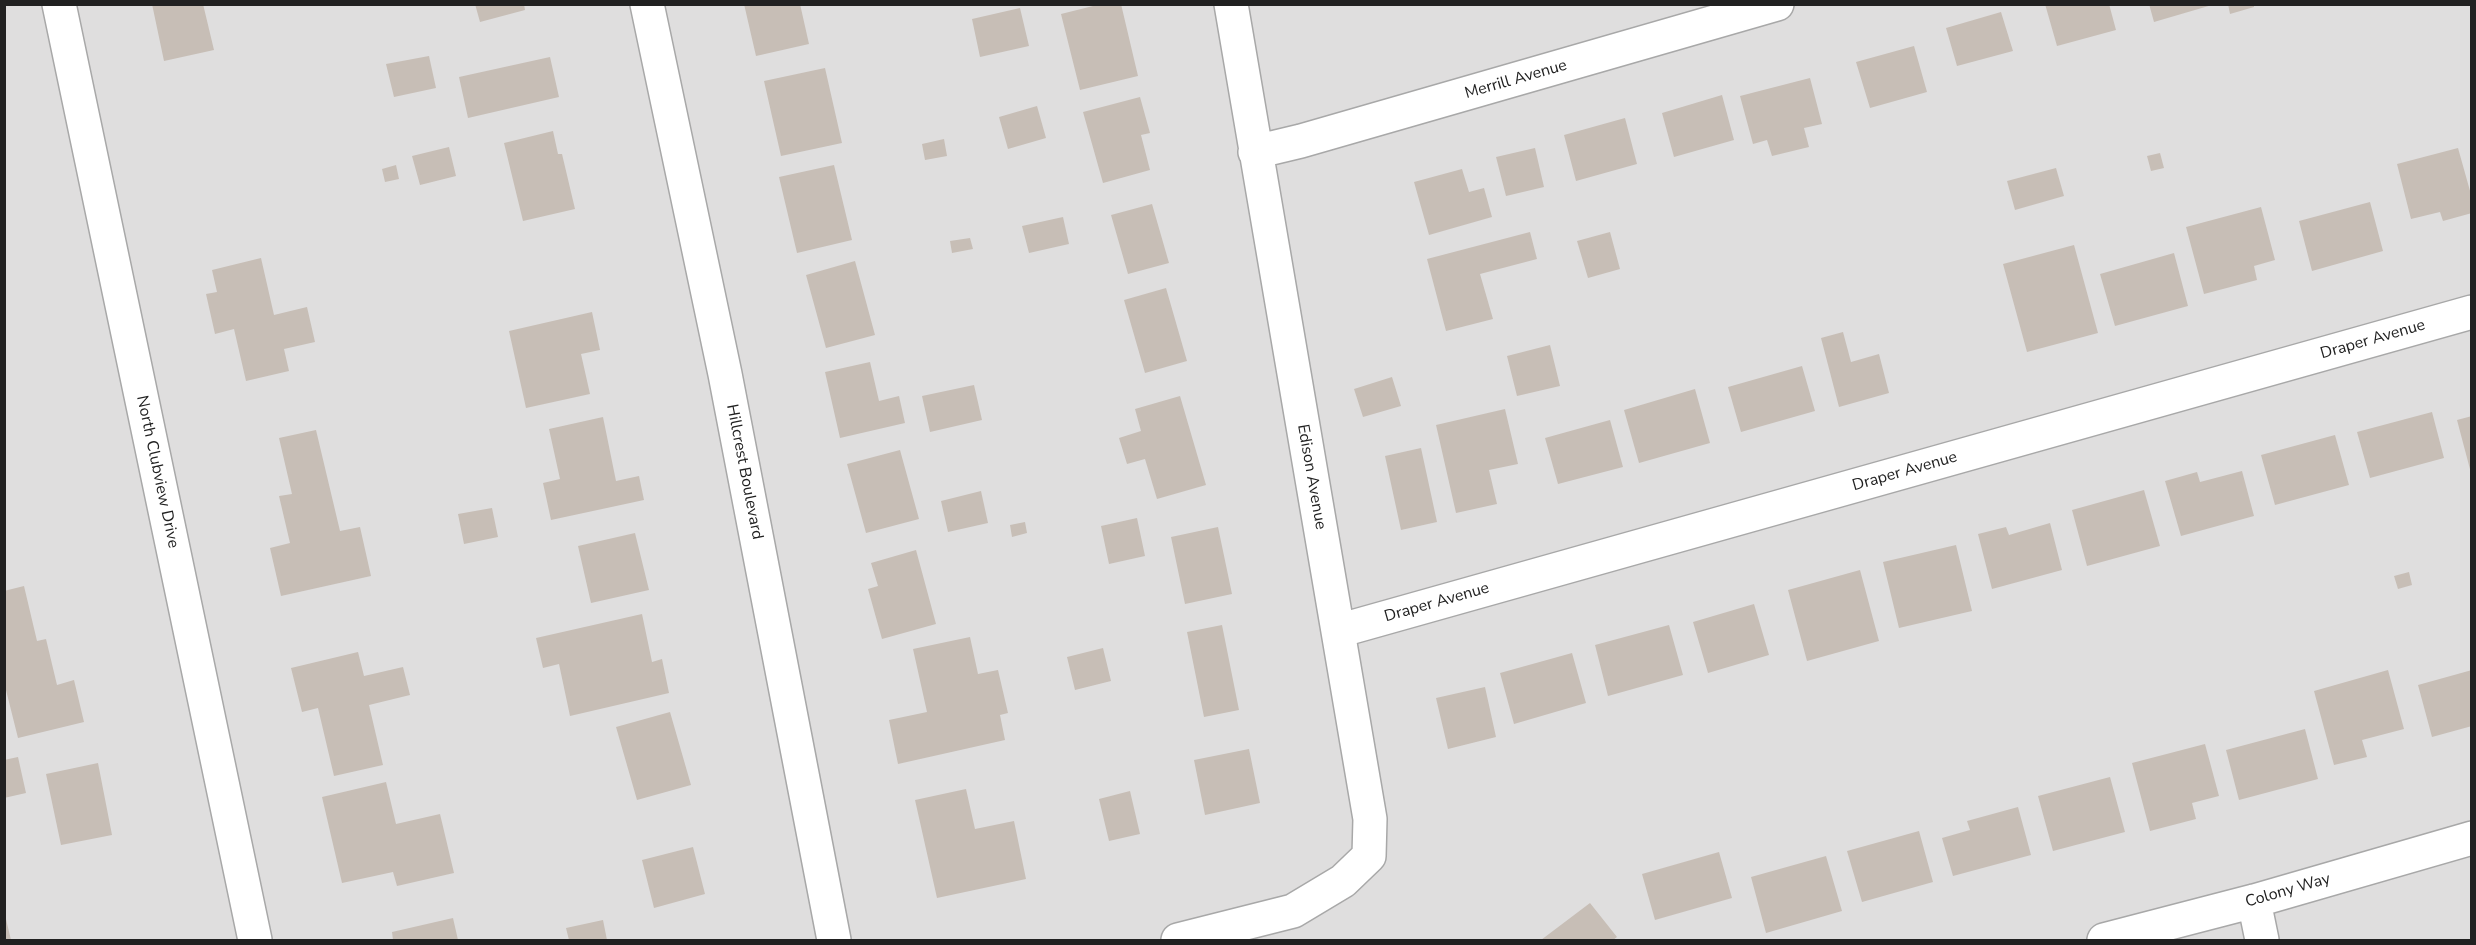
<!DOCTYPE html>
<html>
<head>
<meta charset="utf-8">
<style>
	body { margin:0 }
	#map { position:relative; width:2476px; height:945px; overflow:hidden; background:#f2efe8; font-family:"Nunito Sans",sans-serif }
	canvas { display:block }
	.frame { position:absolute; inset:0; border:6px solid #212121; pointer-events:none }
</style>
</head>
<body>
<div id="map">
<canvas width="2476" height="945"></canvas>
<div class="frame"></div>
</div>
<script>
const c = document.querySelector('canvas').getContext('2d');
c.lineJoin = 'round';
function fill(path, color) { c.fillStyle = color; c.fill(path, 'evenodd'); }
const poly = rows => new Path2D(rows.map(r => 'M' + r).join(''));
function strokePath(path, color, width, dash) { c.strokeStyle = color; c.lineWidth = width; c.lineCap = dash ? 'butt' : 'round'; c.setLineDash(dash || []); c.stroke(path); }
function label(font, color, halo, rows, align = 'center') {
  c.font = font + ' "Nunito Sans",sans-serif'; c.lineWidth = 4.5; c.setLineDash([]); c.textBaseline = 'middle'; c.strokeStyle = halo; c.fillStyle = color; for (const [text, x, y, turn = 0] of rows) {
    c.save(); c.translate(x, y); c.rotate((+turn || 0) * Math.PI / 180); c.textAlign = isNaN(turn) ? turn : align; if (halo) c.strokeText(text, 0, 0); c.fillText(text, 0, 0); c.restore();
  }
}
fill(poly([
	[5,5,2471,5,2471,940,5,940]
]), '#dfdede');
fill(poly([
	[152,4,203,4,214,50,164,61],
	[475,4,524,4,525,10,480,22],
	[744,4,800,4,809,44,756,56],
	[1101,4,1121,4,1138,76,1080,90,1061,14],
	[2045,4,2109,4,2116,30,2057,46],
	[2149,4,2212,4,2212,5,2154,22],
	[2228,4,2254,4,2254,7,2230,14],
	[1020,8,1029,46,980,57,972,19],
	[2001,12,2013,51,1957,66,1946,28],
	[1914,46,1927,92,1870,108,1856,62],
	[429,56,436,88,394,97,386,64],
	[550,57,559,97,468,118,459,77],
	[825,68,842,143,781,156,764,81],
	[1810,78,1822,124,1804,128,1809,147,1772,156,1767,140,1753,144,1740,96],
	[1722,95,1734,140,1674,157,1662,113],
	[1140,97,1150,133,1141,135,1150,170,1103,183,1083,112],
	[1037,106,1046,138,1008,149,999,117],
	[1625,118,1637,164,1576,181,1564,135],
	[553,131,558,154,562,154,575,209,523,221,504,143],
	[944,139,947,156,925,160,922,144],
	[449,147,456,176,420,185,412,156],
	[1535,148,1544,187,1506,196,1496,157],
	[2458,148,2472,198,2472,213,2443,221,2440,212,2411,219,2397,164],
	[2160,153,2164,168,2151,171,2147,156],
	[396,165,399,179,385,182,382,169],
	[834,165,852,240,797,253,779,177],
	[2056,168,2064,196,2015,210,2007,181],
	[1462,169,1469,192,1484,188,1492,217,1429,235,1414,182],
	[2370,202,2383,251,2312,271,2299,221],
	[1152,204,1169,263,1128,274,1111,215],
	[2261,207,2275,260,2254,266,2257,280,2204,294,2186,227],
	[1063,217,1069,244,1029,253,1022,226],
	[1530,232,1537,259,1480,274,1493,319,1446,331,1427,259],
	[1610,232,1620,269,1588,278,1577,241],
	[970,238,973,249,952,253,950,241],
	[2074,245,2098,333,2027,352,2003,264],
	[2174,253,2188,306,2115,326,2100,274],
	[261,258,274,315,307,307,315,342,284,349,289,371,246,381,234,329,215,334,206,294,217,292,212,270],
	[855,261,875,335,826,348,806,275],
	[1166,288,1187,361,1145,373,1124,300],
	[592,312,600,350,581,354,590,394,526,408,509,331],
	[1843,332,1851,362,1879,354,1889,393,1839,407,1821,338],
	[1550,345,1560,386,1517,396,1507,356],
	[870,362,879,401,899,396,905,423,840,438,825,372],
	[1802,366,1815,411,1741,432,1728,387],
	[1392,377,1401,406,1363,417,1354,389],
	[974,385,982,420,930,432,922,396],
	[1695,389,1710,443,1639,463,1624,410],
	[1180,396,1206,485,1157,499,1145,459,1127,464,1119,438,1141,431,1135,409],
	[1505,409,1518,464,1489,470,1497,504,1456,513,1436,425],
	[2432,412,2444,458,2370,478,2357,432],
	[2472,416,2472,473,2471,473,2457,420],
	[603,417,616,481,639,476,644,500,551,520,543,483,560,479,549,429],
	[1610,420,1623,467,1558,484,1545,438],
	[316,430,340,531,360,527,371,576,281,596,270,548,290,543,279,496,292,494,279,438],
	[2335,435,2349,485,2275,505,2261,455],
	[1421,448,1437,522,1401,530,1385,456],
	[900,450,919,519,866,533,847,464],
	[2242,471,2254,516,2181,536,2165,481,2197,472,2200,482],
	[2144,490,2160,546,2087,566,2072,510],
	[981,491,988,523,948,532,941,501],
	[492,508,498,537,464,544,458,514],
	[1137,518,1145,556,1109,564,1101,526],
	[1025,522,1027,533,1012,537,1010,525],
	[2050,523,2062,570,1992,589,1978,534,2006,527,2009,535],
	[1218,527,1232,594,1185,604,1171,537],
	[635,533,649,590,591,603,578,546],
	[1956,545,1972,611,1899,628,1883,562],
	[916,550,936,624,882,639,868,589,878,586,871,563],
	[1860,570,1879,641,1807,661,1788,590],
	[2409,572,2412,585,2398,589,2394,576],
	[24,586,37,641,46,639,57,685,74,680,84,722,18,738,4,682,4,591],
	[1754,604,1769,655,1708,673,1693,622],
	[642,614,652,662,662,659,669,693,570,716,559,664,543,668,536,638],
	[1222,625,1239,710,1204,717,1187,632],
	[1669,625,1683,675,1608,696,1595,645],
	[970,637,978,674,998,670,1008,713,1000,715,1005,740,898,764,889,720,927,712,913,649],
	[1103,648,1111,681,1075,690,1067,657],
	[358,652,364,676,403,667,410,695,369,705,383,765,334,776,318,708,302,712,291,668],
	[1572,653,1586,703,1514,724,1500,673],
	[2388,670,2404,729,2362,740,2367,757,2334,765,2314,691],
	[2472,670,2472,726,2432,737,2418,685],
	[1485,687,1496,737,1448,749,1436,698],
	[670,712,691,785,637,800,616,727],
	[2305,729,2318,779,2239,800,2226,750],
	[2205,744,2219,796,2192,803,2196,819,2150,831,2132,763],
	[1249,749,1260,803,1205,815,1194,760],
	[18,757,26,793,4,798,4,760],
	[98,763,112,835,61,845,46,774],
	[2110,777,2125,832,2053,851,2038,796],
	[386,782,396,824,440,814,454,873,397,886,393,872,342,883,322,797],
	[966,789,975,829,1014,821,1026,879,937,898,915,800],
	[1130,791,1140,834,1109,841,1099,799],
	[2018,807,2031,855,1953,876,1942,838,1970,830,1967,821],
	[1919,831,1933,882,1862,902,1847,851],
	[693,847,705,894,654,908,642,860],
	[1719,852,1732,898,1655,920,1642,874],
	[1826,856,1842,911,1766,933,1751,877],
	[1590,903,1617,937,1613,940,1541,940],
	[5,915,11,940,5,940],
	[453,918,458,940,393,940,392,932],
	[603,920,607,940,569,940,566,928]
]), '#c7beb6');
const minor = poly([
	[59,4,255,940],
	[647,4,725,374,834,940],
	[1255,152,1301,141,1777,4],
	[1338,631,2472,312],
	[2254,901,2262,940],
	[1178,940,1293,911,1343,881,1369,856,1370,819,1231,4],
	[2104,940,2254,901,2472,838]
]);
strokePath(minor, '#a8a8a8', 36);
strokePath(minor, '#fff', 33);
label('16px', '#212121', '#fff', [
	["Merrill Avenue",1516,80,-16],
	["Draper Avenue",2373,340,-16],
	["North Clubview Drive",157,472,78],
	["Hillcrest Boulevard",744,472,79],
	["Draper Avenue",1905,472,-16],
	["Edison Avenue",1311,477,80],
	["Draper Avenue",1437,603,-16],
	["Colony Way",2288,891,-16]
]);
</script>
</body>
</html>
